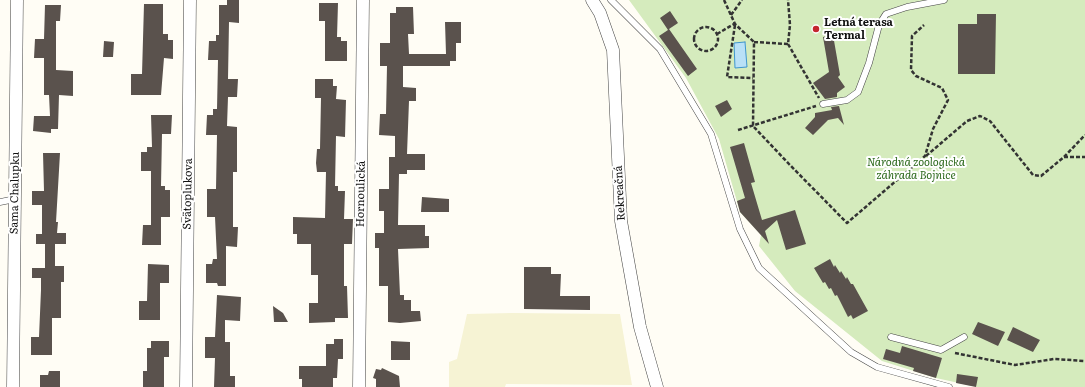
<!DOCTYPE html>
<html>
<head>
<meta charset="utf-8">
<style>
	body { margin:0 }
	canvas { display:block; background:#fffdf5 }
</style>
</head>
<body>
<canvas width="1085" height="387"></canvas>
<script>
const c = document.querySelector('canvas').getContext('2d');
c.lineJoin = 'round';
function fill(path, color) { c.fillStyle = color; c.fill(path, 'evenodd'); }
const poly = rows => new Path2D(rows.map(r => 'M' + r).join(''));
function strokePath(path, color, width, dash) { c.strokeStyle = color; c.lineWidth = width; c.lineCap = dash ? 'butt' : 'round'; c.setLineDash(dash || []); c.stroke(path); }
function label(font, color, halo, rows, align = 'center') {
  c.font = font + ' Literata,serif'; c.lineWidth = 4; c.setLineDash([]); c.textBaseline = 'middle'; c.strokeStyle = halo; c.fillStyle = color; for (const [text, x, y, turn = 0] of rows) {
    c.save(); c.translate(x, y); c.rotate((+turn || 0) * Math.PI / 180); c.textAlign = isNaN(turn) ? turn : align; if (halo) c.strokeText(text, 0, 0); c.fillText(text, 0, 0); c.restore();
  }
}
fill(poly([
	[512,313,620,314,632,385,506,384,505,387,449,387,449,362,457,359,467,314]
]), '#f6f3d4');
fill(poly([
	[629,0,1085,0,1085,387,977,387,936,378,882,361,795,291,759,246,761,235,740,212,719,139,686,78]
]), '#d5ebbd');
const water = poly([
	[745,42,747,67,735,68,734,43,745,42]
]);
fill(water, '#b9e0f7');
strokePath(water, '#3f96cf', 1);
fill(poly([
	[227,0,239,0,239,23,229,22,228,79,238,79,237,97,228,97,227,126,237,127,237,172,233,172,233,227,238,227,237,247,226,246,226,286,218,286,217,283,206,283,206,264,212,264,213,259,217,259,215,217,207,217,207,189,216,189,217,135,206,135,207,115,213,115,213,109,217,109,218,60,208,60,209,41,216,41,216,35,219,35,219,5,227,5],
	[319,3,338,3,337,37,341,37,341,41,347,41,347,61,325,61,325,21,319,21],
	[144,4,163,4,163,34,168,34,168,40,173,40,173,59,164,58,161,95,131,95,131,74,142,74],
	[45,5,61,5,60,21,56,21,56,70,73,71,73,96,59,95,58,129,51,129,51,133,33,131,34,116,50,116,49,95,44,95,44,58,34,58,35,39,44,39],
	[396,7,413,7,414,34,408,34,409,54,446,54,445,22,461,22,461,43,456,43,456,61,450,61,450,66,403,66,403,87,416,88,416,101,409,101,407,154,425,154,425,170,407,170,407,174,399,174,398,225,425,225,425,236,429,236,429,248,398,249,400,295,404,295,404,300,411,300,411,311,420,311,421,321,400,323,388,322,388,286,379,286,379,248,375,248,375,233,384,233,384,211,379,211,379,189,389,189,389,157,395,157,395,136,379,135,380,114,386,114,387,66,380,66,380,43,390,43,390,13,396,13],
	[670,11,678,23,669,29,697,69,688,76,659,36,668,30,660,18],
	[977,14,996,14,995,74,958,74,958,24,977,24],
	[833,35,840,75,838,77,845,87,837,93,837,97,825,99,813,83,829,72,823,37],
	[104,41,114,42,113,57,103,57],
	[315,79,333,79,333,86,337,86,336,99,346,100,345,137,336,136,335,186,338,186,338,191,345,191,344,219,353,219,352,244,344,244,344,286,347,286,348,318,335,318,335,322,309,323,309,303,318,303,318,275,311,275,311,244,297,244,297,234,293,234,293,217,325,218,326,172,317,172,316,163,317,149,320,149,321,98,315,98],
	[727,100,732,109,721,117,715,106],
	[839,106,844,125,838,118,828,120,813,135,805,128,815,117,815,113,832,110,831,107],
	[151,115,172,115,171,134,162,134,161,186,165,186,165,190,170,190,170,217,161,217,161,245,142,245,143,225,151,225,151,171,141,171,141,152,147,152,147,147,152,147],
	[744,143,755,182,751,183,762,220,795,210,806,244,786,250,777,220,765,231,769,244,740,212,737,201,745,198,730,147],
	[43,153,60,153,56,222,58,222,57,233,66,233,66,244,55,244,55,266,64,266,64,282,61,282,61,318,52,318,52,355,31,355,31,337,39,337,41,290,41,278,32,278,32,268,45,268,45,244,36,244,36,234,42,234,42,205,32,205,32,191,44,191],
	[422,197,449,199,449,212,421,212],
	[830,259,834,267,835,265,840,273,841,271,846,279,847,277,851,284,853,284,868,311,853,319,851,315,848,317,837,295,835,296,831,288,829,289,825,282,823,283,814,268],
	[148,264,169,265,169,283,160,283,160,320,139,320,139,301,147,301],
	[524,267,551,267,551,274,561,274,560,296,590,296,590,310,524,309],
	[217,295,241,297,240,321,225,320,225,342,230,342,230,376,235,376,235,387,214,387,215,358,205,358,205,337,215,337],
	[273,306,283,313,288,322,274,322],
	[978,322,1005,332,998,346,972,334],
	[1013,327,1040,340,1033,352,1007,340],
	[334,339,343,339,343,359,338,359,337,378,333,378,333,387,302,387,302,379,299,379,299,366,326,366,326,344,334,344],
	[151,341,169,341,169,357,164,357,164,387,143,387,143,371,147,371,147,348,151,348],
	[391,341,410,342,410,360,391,360],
	[902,346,942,358,936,378,913,371,914,368,883,359,886,349,900,353],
	[382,368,399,376,400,387,376,387,376,379,373,378,376,369,381,370],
	[49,371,60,371,60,387,40,387,40,375,48,375],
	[957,374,978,377,976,387,956,383]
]), '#5a524d');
const service = poly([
	[611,0,660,49,711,134,740,229,759,268,851,352,877,367,949,387],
	[823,104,847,100,858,92,869,63,879,25,886,14,907,7,944,0],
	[0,202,15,199],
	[891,337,941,350,964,337]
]);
const minor = poly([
	[592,0,600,13,613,50,621,221,640,327,657,387],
	[13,387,17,0],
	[186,387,190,0],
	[359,387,363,0]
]);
strokePath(service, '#444', 7);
strokePath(minor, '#444', 13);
strokePath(poly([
	[724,0,735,24,754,42,753,126,789,164,847,223,925,156,933,129,948,100,942,88,916,76,911,70,912,36,924,25],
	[731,15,742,0],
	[735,25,727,77,753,78],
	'694 39a12 12 0 1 1 24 0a12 12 0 1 1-24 0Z',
	[717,34,734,24],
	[754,42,788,44,790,25,788,0],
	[788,44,819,98],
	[738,130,816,106],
	[926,156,967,121,980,116,990,121,1033,175,1041,176,1064,157,1085,135],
	[1064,157,1085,157],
	[955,353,1015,365,1054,359,1085,361]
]), '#333', 2.5, [4, 2]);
strokePath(service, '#fff', 6);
strokePath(minor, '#fff', 12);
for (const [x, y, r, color] of [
	[816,29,4,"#c4262e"]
]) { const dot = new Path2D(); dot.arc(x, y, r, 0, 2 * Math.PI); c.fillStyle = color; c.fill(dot); strokePath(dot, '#fff', 1.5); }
label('bold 11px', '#111', '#fff', [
	["Letná terasa",824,23],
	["Termal",824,36]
], 'left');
label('italic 11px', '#2f6b1f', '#fff', [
	["Národná zoologická",916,163],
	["záhrada Bojnice",916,176]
]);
label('11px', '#111', '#fff', [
	["Sama Chalupku",15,193,-89],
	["Rekreačná",620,193,-93],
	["Svätoplukova",188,194,-89],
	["Hornoulická",361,194,-89]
]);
</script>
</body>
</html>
